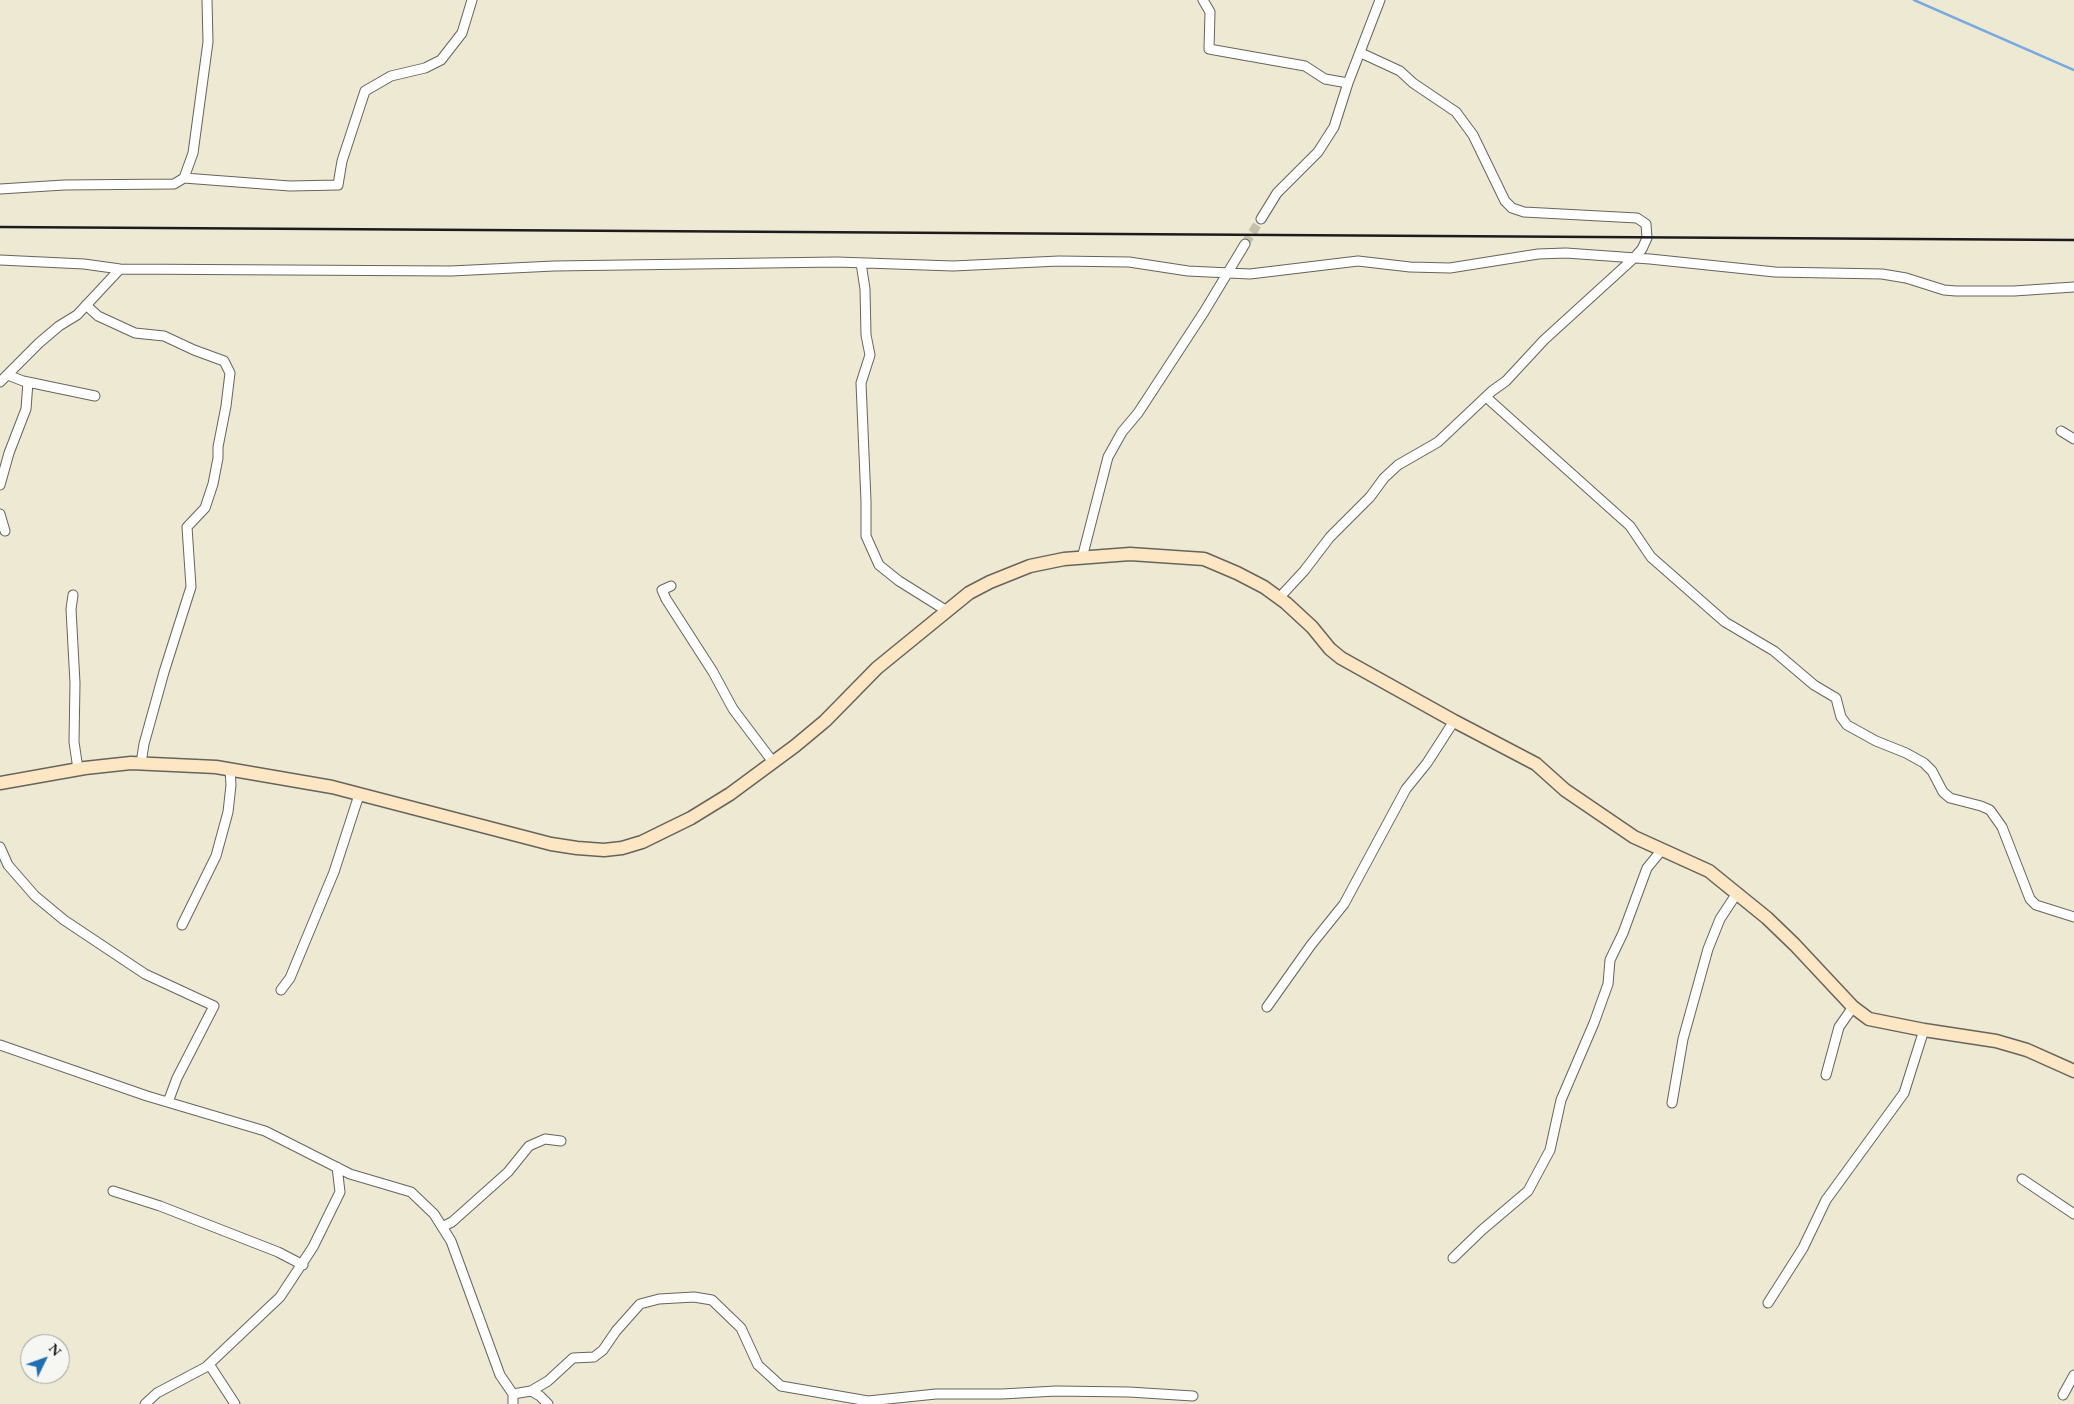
<!DOCTYPE html>
<html>
<head>
<meta charset="utf-8">
<style>
	body { margin:0 }
	#map { position:relative; width:2074px; height:1404px; overflow:hidden; background:#eee9d3; font-family:"EB Garamond",serif }
	canvas { display:block }
	.north { position:absolute; left:20px; top:1334px; width:50px; height:50px; box-sizing:border-box; background:#f6f6f2; border:1px solid #9f9f9c; border-radius:50%; rotate:48deg; font-size:14px; font-weight:700; line-height:20px; text-align:center; color:#1c1c1c }
	.north::after { content:''; display:block; margin:auto; width:18px; height:22px; background:#1f6fb2; clip-path:polygon(50% 0,100% 100%,50% 72%,0 100%) }
</style>
</head>
<body>
<div id="map">
<canvas width="2074" height="1404"></canvas>
<div class="north">N</div>
</div>
<script>
const c = document.querySelector('canvas').getContext('2d');
c.lineJoin = 'round';
const poly = rows => new Path2D(rows.map(r => 'M' + r).join(''));
function strokePath(path, color, width, dash) { c.strokeStyle = color; c.lineWidth = width; c.lineCap = dash ? 'butt' : 'round'; c.setLineDash(dash || []); c.stroke(path); }
strokePath(poly([
	[1914,0,2074,70]
]), '#78a9e3', 2.5);
strokePath(poly([
	[1245,244,1261,219]
]), '#c4c0ae', 9, [9, 4.5]);
const street = poly([
	[1203,0,1210,12,1209,49,1305,66,1325,79,1348,83],
	[184,178,290,186,338,185,342,161,365,91,391,76,425,68,441,60,462,33,472,0],
	[0,189,64,185,174,184,184,178,193,153,208,42,207,0],
	[1261,219,1277,193,1318,152,1334,127,1348,83,1380,0],
	[0,260,84,264,120,269,451,271,554,266,837,262,953,266,1059,261,1129,262,1188,271,1250,274,1358,261,1410,267,1450,268,1538,254,1566,253,1650,259,1775,272,1882,274,1906,278,1944,290,1956,291,2014,291,2074,287],
	[861,263,865,289,866,335,870,355,861,383,866,501,866,536,879,565,899,581,947,611],
	[86,305,98,316,135,333,164,336,194,350,224,361,230,373,226,406,218,447,218,458,213,484,205,508,187,527,191,587,164,672,144,744,141,763],
	[8,375,23,381,95,396],
	[0,382,39,343,59,326,77,315,120,269],
	[1486,397,1630,526,1651,557,1725,622,1774,651,1814,685,1836,698,1841,717,1847,725,1876,741,1906,753,1924,763,1932,771,1943,792,1950,798,1981,806,1990,810,2002,827,2030,899,2036,905,2074,917],
	[2061,431,2074,439],
	[0,485,9,453,26,409,28,382],
	[0,514,5,531],
	[1082,558,1108,457,1122,432,1138,413,1204,312,1245,244],
	[671,586,662,590,666,599,713,672,733,709,773,762],
	[73,595,71,609,75,683,74,742,78,769],
	[1279,598,1304,571,1330,537,1370,497,1384,478,1398,465,1438,442,1492,391,1506,381,1544,340,1634,258,1642,249,1647,238,1646,224,1637,218,1524,212,1512,208,1505,201,1473,135,1456,112,1413,83,1400,71,1361,53],
	[0,847,8,865,35,896,64,920,145,974,214,1006,177,1078,168,1102],
	[182,925,216,856,228,812,231,785,230,769],
	[281,990,290,978,334,872,359,795],
	[1267,1007,1311,945,1344,904,1406,789,1427,763,1454,721],
	[0,1045,147,1096,265,1131,350,1174,411,1192,434,1214,451,1241,500,1375,513,1394,513,1404],
	[1826,1075,1839,1027,1853,1007],
	[1672,1103,1683,1039,1708,949,1720,919,1737,893],
	[2022,1179,2074,1214],
	[113,1191,160,1206,278,1252,303,1265],
	[442,1227,452,1222,508,1172,529,1146,545,1139,561,1141],
	[1453,1258,1482,1230,1528,1191,1550,1150,1561,1100,1594,1023,1608,984,1610,960,1623,933,1647,868,1661,851],
	[1768,1303,1803,1248,1826,1200,1904,1093,1924,1030],
	[209,1364,235,1404],
	[531,1391,548,1381,573,1358,594,1357,603,1350,616,1331,640,1304,659,1299,694,1297,712,1300,741,1328,758,1365,781,1386,868,1401,936,1394,1002,1394,1056,1391,1129,1392,1193,1396],
	[513,1394,531,1391,540,1396,548,1404],
	[2063,1395,2074,1375],
	[145,1404,157,1393,206,1367,280,1297,313,1247,340,1192,337,1167]
]);
const secondary = poly([
	[0,783,85,768,131,763,216,767,332,787,551,844,577,848,604,850,622,848,642,842,691,818,730,794,795,746,825,721,877,668,969,593,990,582,1030,566,1064,559,1130,554,1204,559,1237,573,1264,587,1286,603,1312,627,1330,649,1341,658,1454,721,1536,764,1565,790,1634,837,1709,871,1767,918,1795,945,1853,1007,1869,1019,1924,1030,1996,1041,2027,1050,2074,1071]
]);
strokePath(street, '#66645c', 11);
strokePath(secondary, '#66645c', 15);
strokePath(street, '#fff', 9);
strokePath(secondary, '#fce6c4', 12);
strokePath(poly([
	[0,227,2074,240]
]), '#1c1c1c', 2.5);
</script>
</body>
</html>
